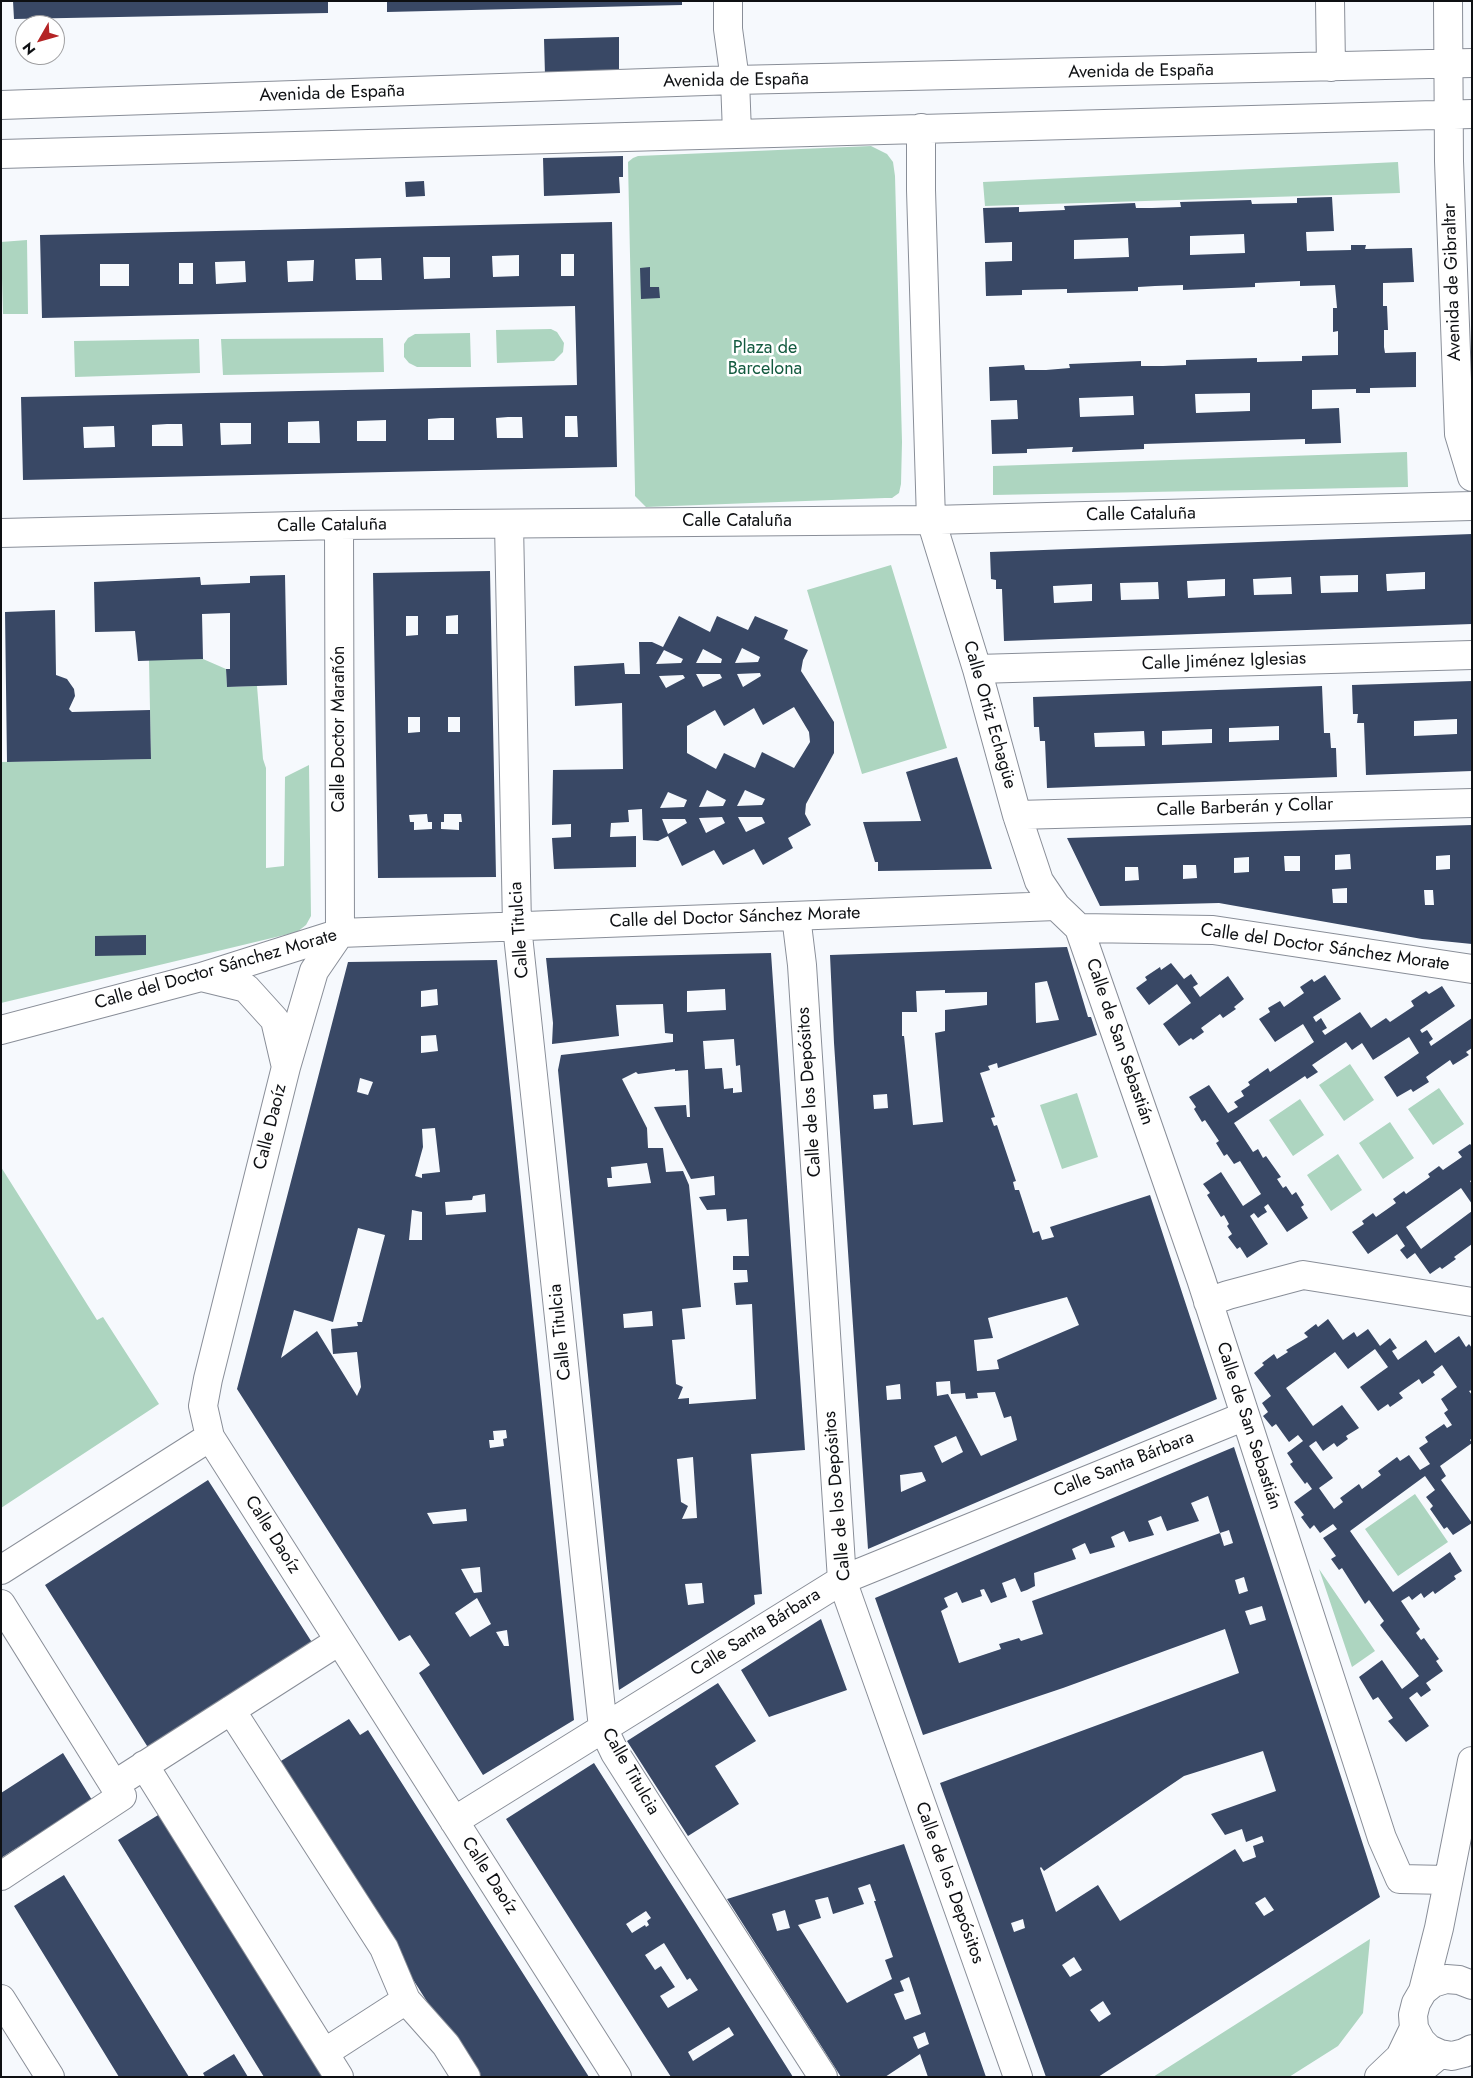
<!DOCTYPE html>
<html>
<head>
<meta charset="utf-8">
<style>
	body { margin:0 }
	#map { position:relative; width:1473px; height:2078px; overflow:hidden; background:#f6f9fd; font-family:Jost,sans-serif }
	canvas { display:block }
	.frame { position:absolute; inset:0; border:2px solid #0e1013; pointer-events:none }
	.north { position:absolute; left:15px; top:15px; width:50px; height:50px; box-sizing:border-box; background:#fff; border:1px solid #9f9fa1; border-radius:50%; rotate:232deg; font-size:14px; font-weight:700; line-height:20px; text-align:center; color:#0e1013 }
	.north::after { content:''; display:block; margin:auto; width:18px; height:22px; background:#b42425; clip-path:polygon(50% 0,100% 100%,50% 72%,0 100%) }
</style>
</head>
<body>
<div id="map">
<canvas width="1473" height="2078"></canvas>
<div class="frame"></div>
<div class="north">N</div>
</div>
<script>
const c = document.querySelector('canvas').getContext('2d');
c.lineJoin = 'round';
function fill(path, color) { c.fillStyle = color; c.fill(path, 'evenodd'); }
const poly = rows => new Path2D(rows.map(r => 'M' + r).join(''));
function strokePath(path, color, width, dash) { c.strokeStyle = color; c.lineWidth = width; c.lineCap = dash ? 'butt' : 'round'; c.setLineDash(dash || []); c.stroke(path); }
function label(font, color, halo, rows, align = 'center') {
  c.font = font + ' Jost,sans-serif'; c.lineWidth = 5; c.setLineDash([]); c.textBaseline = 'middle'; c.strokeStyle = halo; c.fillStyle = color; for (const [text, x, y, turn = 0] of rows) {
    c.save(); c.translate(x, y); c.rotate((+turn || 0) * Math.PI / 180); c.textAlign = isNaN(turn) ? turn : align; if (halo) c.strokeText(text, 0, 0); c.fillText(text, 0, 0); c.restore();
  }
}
fill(poly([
	[871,146,887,154,893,162,895,176,902,442,901,484,899,493,892,498,885,498,646,507,635,496,635,489,628,162,633,158,638,156],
	[1398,162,1400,193,985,206,983,182],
	[27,240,28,314,3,314,1,242],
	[551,329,557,332,564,343,563,352,554,361,497,363,496,330],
	[470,333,471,367,417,367,409,363,404,357,404,344,408,338,415,334],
	[383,338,384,372,223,375,221,339],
	[199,339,200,373,75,377,74,341],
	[1407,452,1408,487,993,495,993,466],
	[891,565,947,748,862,774,807,590],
	[203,659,226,669,227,687,257,686,263,759,266,768,266,868,284,866,285,777,309,765,311,916,306,925,297,932,1,1003,1,762,151,759,149,660],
	[1350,1064,1374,1100,1344,1121,1319,1085],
	[1439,1088,1464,1124,1433,1145,1408,1109],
	[1077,1093,1098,1157,1062,1169,1040,1105],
	[1300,1099,1324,1135,1293,1156,1269,1120],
	[1390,1122,1414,1158,1383,1179,1359,1143],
	[1338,1154,1362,1190,1331,1211,1307,1175],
	[1,1167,97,1320,103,1317,159,1404,1,1508],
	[1415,1494,1448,1542,1398,1576,1365,1529],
	[1319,1569,1375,1651,1352,1667],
	[1370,1939,1363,2013,1338,2046,1289,2077,1153,2077]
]), '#add5c0');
fill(poly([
	[13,1,328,1,328,13,14,19],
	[387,1,682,1,682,5,387,12],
	[619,37,619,74,545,75,544,39],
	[623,156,623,177,619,177,620,193,544,196,543,158],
	[424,181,425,196,406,197,405,182],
	[1332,197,1334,231,1306,232,1307,251,1351,250,1351,245,1366,245,1365,249,1412,248,1414,282,1383,283,1383,306,1387,306,1388,330,1384,330,1384,347,1385,353,1416,352,1416,387,1370,388,1370,393,1356,393,1356,389,1312,390,1312,409,1339,408,1341,443,1305,444,1305,439,1144,444,1144,449,1072,452,1073,447,1027,449,1027,453,992,454,991,420,1018,419,1017,400,990,401,989,367,1024,365,1025,370,1046,370,1070,368,1069,364,1141,361,1141,366,1163,366,1186,365,1186,360,1257,358,1257,362,1302,361,1302,356,1338,355,1338,331,1333,332,1333,308,1337,308,1335,285,1300,286,1300,281,1255,283,1255,287,1183,290,1183,285,1155,286,1138,287,1138,291,1067,293,1067,289,1022,290,1022,295,986,296,985,262,1012,261,1012,242,985,243,983,208,1019,207,1019,212,1065,210,1064,206,1135,203,1136,208,1152,208,1181,207,1180,202,1251,200,1252,204,1297,203,1297,198],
	[1244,234,1245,253,1190,255,1190,236],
	[1128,238,1129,257,1074,259,1074,240],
	[1250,393,1250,411,1196,413,1195,394],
	[1133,396,1134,415,1080,417,1079,398],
	[612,222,617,467,23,480,21,397,577,385,575,306,42,318,40,235],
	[561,254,574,254,574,276,561,276],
	[519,255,519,276,493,277,492,256],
	[423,257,450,257,450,278,424,279],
	[381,258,382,280,356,280,355,259],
	[314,260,313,281,288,282,287,261],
	[245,261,246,282,216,284,215,262],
	[179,263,193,263,193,284,179,284],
	[100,264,129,264,129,286,100,286],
	[565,416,577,416,578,437,565,437],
	[508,417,522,417,523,438,497,438,496,418],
	[441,418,454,418,454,440,428,440,428,419],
	[386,420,386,441,357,441,357,421],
	[319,421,320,443,288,443,288,422],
	[220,423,251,423,251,444,221,445],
	[167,424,182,424,183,446,152,446,152,425],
	[114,426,115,447,84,448,83,427],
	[650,267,650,287,659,287,660,298,641,299,640,268],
	[1472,534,1472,624,1004,641,1002,589,996,589,996,580,991,579,990,552],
	[1425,572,1425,589,1387,591,1386,574],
	[1358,575,1358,592,1321,593,1320,576],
	[1291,577,1292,594,1254,595,1253,579],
	[1225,579,1225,596,1188,598,1187,581],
	[1158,582,1159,599,1121,600,1120,583],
	[1092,584,1092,601,1054,603,1053,586],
	[490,571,496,877,378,878,373,573],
	[458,615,458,634,446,634,446,616],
	[406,616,418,616,418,635,406,636],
	[408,717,420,717,420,732,408,733],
	[448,717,460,717,460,732,448,732],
	[427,814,428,822,432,822,432,829,414,830,414,822,410,822,409,815],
	[444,814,461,814,462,822,459,822,459,830,441,829,441,822,444,822],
	[285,575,287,685,227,687,226,669,230,669,230,613,202,614,203,659,138,661,135,631,95,632,94,582,200,577,201,585,250,583,250,576],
	[55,610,56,675,67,679,74,689,75,696,69,709,72,712,150,710,151,759,7,762,5,612],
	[679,616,710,632,717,616,748,630,755,616,788,630,784,639,808,650,803,660,801,671,834,722,834,753,806,804,805,814,811,825,788,838,793,848,763,865,754,849,723,865,714,850,682,866,668,836,658,841,643,840,642,809,628,810,629,822,611,823,610,837,636,836,636,867,554,869,552,838,571,837,571,824,552,825,553,770,623,769,622,703,575,706,574,666,624,663,625,674,640,674,639,642,652,642,663,647],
	[742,648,760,657,758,662,735,663],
	[703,649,722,659,721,663,696,663],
	[664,650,683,659,681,663,656,664],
	[760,673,761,676,743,687,737,674],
	[696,674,720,674,722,678,703,687],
	[683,675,685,678,666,688,659,676],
	[794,707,809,732,810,742,794,768,762,752,755,768,724,753,716,769,687,753,687,726,715,710,724,726,754,708,763,725],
	[707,790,726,800,723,806,699,807],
	[745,790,765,799,762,805,737,806],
	[668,792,687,800,684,807,660,808],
	[722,817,725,823,706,833,699,818],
	[738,817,762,817,765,823,746,832],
	[662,819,685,819,687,823,668,834],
	[1472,681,1472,771,1366,775,1364,723,1357,723,1358,714,1353,714,1352,685],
	[1457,719,1457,734,1414,736,1414,721],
	[1322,686,1324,733,1330,733,1331,748,1336,748,1337,777,1047,788,1045,741,1040,741,1039,727,1034,727,1033,697],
	[1279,726,1279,740,1229,742,1229,728],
	[1212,729,1212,743,1162,745,1162,731],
	[1144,731,1145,746,1095,747,1094,733],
	[957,757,992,869,878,871,878,862,875,862,863,822,921,821,906,772],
	[1472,825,1472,944,1422,939,1219,903,1100,906,1067,838],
	[1350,854,1351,869,1335,870,1335,855],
	[1450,855,1450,869,1436,870,1436,856],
	[1284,856,1300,856,1300,871,1285,871],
	[1249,857,1249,872,1234,873,1234,858],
	[1183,865,1196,865,1197,878,1183,879],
	[1125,867,1138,867,1139,880,1125,881],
	[1347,888,1347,903,1333,903,1332,889],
	[1424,890,1433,890,1434,905,1425,905],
	[146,935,146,955,95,956,95,936],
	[1067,947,1088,1017,1091,1017,1097,1035,998,1068,997,1063,988,1066,990,1070,980,1073,995,1117,991,1118,994,1126,997,1125,1016,1181,1013,1182,1015,1190,1019,1190,1033,1233,1039,1231,1042,1240,1054,1237,1050,1227,1150,1195,1217,1399,868,1549,834,1043,830,955],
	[1047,981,1059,1020,1036,1023,1035,983],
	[945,990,945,993,987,992,987,1005,945,1010,945,1031,935,1033,943,1122,913,1125,904,1036,902,1036,902,1012,917,1012,916,991],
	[887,1094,888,1108,874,1109,873,1095],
	[1067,1297,1079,1325,997,1360,999,1369,977,1371,974,1340,993,1338,988,1318],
	[950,1381,951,1394,965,1393,966,1399,978,1398,977,1393,995,1392,1004,1418,1011,1416,1017,1440,981,1456,948,1394,937,1396,936,1382],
	[900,1384,901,1399,887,1400,886,1386],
	[956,1436,963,1452,942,1463,934,1446],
	[922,1472,926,1481,901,1492,900,1475],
	[771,953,805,1450,751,1454,762,1594,754,1595,755,1604,619,1690,558,1070,561,1055,673,1042,673,1034,665,1033,663,1004,616,1005,619,1036,552,1044,553,1023,546,958],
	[725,989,726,1010,687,1012,687,991],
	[734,1039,736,1066,740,1065,742,1092,733,1093,733,1088,724,1089,722,1068,705,1069,703,1041],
	[675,1069,675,1071,688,1070,690,1117,687,1117,686,1105,654,1107,665,1129,691,1179,714,1176,715,1195,699,1197,707,1210,726,1209,727,1221,747,1219,749,1256,733,1256,733,1270,747,1270,748,1282,734,1283,736,1305,752,1304,756,1399,689,1404,689,1398,678,1399,683,1387,676,1384,672,1340,685,1339,682,1309,701,1307,689,1185,683,1171,666,1172,663,1148,648,1148,647,1128,622,1079,636,1072,638,1074],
	[647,1163,651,1183,608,1187,607,1178,612,1178,611,1167],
	[652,1311,653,1326,624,1328,623,1314],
	[693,1457,697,1518,682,1519,688,1506,681,1502,677,1459],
	[702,1583,704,1603,688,1605,685,1584],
	[497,960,574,1720,483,1775,419,1673,430,1665,410,1635,399,1641,237,1389,348,962],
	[437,989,438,1005,421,1007,421,991],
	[436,1035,438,1051,421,1053,421,1036],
	[360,1078,373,1082,368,1095,357,1092],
	[435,1128,440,1172,422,1174,422,1178,415,1176,423,1147,422,1129],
	[485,1194,486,1212,446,1215,445,1202,472,1200,473,1196],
	[412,1210,422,1212,422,1240,409,1240],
	[358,1228,385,1235,362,1322,357,1322,358,1326,331,1329,333,1354,357,1352,361,1387,357,1396,317,1331,281,1358,294,1310,333,1322],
	[506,1430,507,1438,503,1439,504,1446,490,1448,489,1440,494,1440,493,1431],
	[466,1509,467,1521,433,1524,427,1513],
	[480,1567,482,1592,474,1593,461,1569],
	[477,1598,491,1624,470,1637,455,1613],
	[507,1630,509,1646,504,1646,496,1632],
	[1171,963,1184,979,1191,974,1198,984,1193,987,1200,997,1228,976,1244,999,1234,1007,1236,1009,1223,1018,1220,1014,1201,1028,1204,1032,1193,1040,1191,1038,1179,1046,1163,1024,1191,1003,1177,984,1149,1005,1136,988,1147,980,1145,977,1160,967,1161,970],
	[1325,975,1341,999,1313,1017,1316,1022,1321,1018,1327,1028,1322,1031,1325,1035,1360,1012,1371,1028,1386,1018,1390,1022,1414,1006,1411,1001,1426,991,1429,994,1442,986,1455,1006,1420,1030,1422,1033,1427,1030,1433,1039,1429,1042,1431,1046,1472,1018,1472,1048,1466,1052,1469,1055,1453,1065,1450,1060,1426,1077,1429,1082,1413,1092,1411,1089,1397,1097,1384,1077,1419,1053,1409,1037,1373,1060,1362,1043,1352,1050,1346,1042,1312,1065,1318,1072,1307,1079,1305,1076,1234,1123,1253,1152,1258,1149,1263,1158,1266,1156,1281,1177,1277,1179,1283,1188,1286,1186,1292,1195,1296,1192,1304,1205,1301,1207,1308,1218,1287,1232,1268,1204,1264,1207,1267,1212,1262,1215,1258,1218,1254,1213,1250,1216,1268,1244,1247,1258,1240,1247,1237,1249,1228,1237,1232,1234,1227,1226,1229,1224,1224,1215,1221,1217,1207,1195,1210,1193,1203,1184,1221,1172,1243,1206,1261,1194,1240,1161,1234,1164,1227,1154,1224,1156,1216,1143,1219,1141,1205,1120,1202,1122,1194,1109,1196,1107,1189,1097,1209,1085,1228,1113,1238,1107,1234,1102,1244,1096,1241,1091,1250,1085,1248,1082,1268,1068,1270,1072,1314,1042,1303,1024,1275,1042,1259,1019,1270,1012,1268,1008,1280,1001,1284,1007,1304,993,1300,987,1312,979,1314,982],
	[1470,1144,1472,1146,1472,1180,1470,1181,1472,1184,1472,1204,1461,1188,1406,1227,1421,1249,1472,1211,1472,1244,1454,1257,1456,1259,1442,1269,1440,1267,1430,1274,1415,1253,1407,1259,1400,1250,1405,1246,1397,1234,1368,1254,1352,1232,1364,1224,1362,1221,1373,1213,1376,1217,1396,1203,1393,1199,1404,1191,1406,1194,1430,1177,1428,1174,1439,1166,1443,1170,1462,1157,1458,1152],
	[1328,1319,1343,1340,1354,1332,1357,1337,1368,1329,1380,1346,1390,1338,1397,1348,1392,1351,1398,1360,1426,1340,1435,1353,1459,1336,1466,1347,1469,1344,1472,1348,1472,1390,1469,1391,1472,1395,1472,1438,1470,1440,1472,1443,1440,1466,1446,1476,1441,1480,1472,1523,1453,1535,1447,1527,1444,1529,1430,1509,1433,1506,1426,1497,1435,1490,1425,1476,1350,1531,1393,1592,1450,1552,1462,1571,1454,1576,1456,1579,1435,1594,1433,1591,1424,1598,1421,1593,1412,1600,1409,1596,1401,1601,1420,1629,1416,1633,1421,1640,1424,1638,1439,1659,1436,1661,1443,1671,1426,1683,1431,1690,1421,1697,1417,1692,1409,1698,1429,1726,1406,1742,1388,1721,1393,1718,1378,1697,1373,1700,1359,1677,1382,1660,1402,1689,1419,1676,1380,1625,1384,1621,1369,1600,1365,1604,1342,1568,1339,1570,1331,1559,1336,1556,1323,1538,1337,1529,1333,1524,1320,1533,1314,1525,1310,1529,1301,1517,1304,1515,1294,1502,1312,1489,1307,1482,1305,1484,1290,1464,1293,1462,1287,1453,1303,1441,1298,1435,1289,1442,1276,1424,1272,1427,1263,1416,1268,1412,1262,1403,1271,1396,1254,1373,1264,1365,1262,1363,1274,1354,1277,1359,1288,1352,1286,1350,1308,1337,1304,1333,1316,1324,1318,1327],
	[1375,1349,1388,1367,1360,1387,1378,1411,1388,1404,1390,1407,1403,1398,1399,1393,1419,1379,1422,1384,1435,1375,1433,1372,1442,1365,1457,1387,1441,1399,1448,1410,1444,1413,1452,1425,1447,1428,1444,1424,1425,1437,1428,1442,1419,1448,1430,1464,1420,1470,1409,1455,1400,1461,1397,1457,1378,1471,1381,1475,1362,1489,1359,1484,1340,1498,1343,1502,1334,1509,1319,1488,1333,1478,1309,1446,1316,1441,1323,1451,1334,1443,1337,1447,1348,1439,1346,1436,1359,1428,1342,1405,1313,1426,1286,1388,1335,1352,1348,1369],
	[1234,1447,1380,1897,1098,2077,1046,2077,940,1783,1239,1673,1225,1629,1063,1688,923,1735,875,1598],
	[1208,1496,1220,1533,1229,1530,1233,1543,1224,1546,1220,1533,1032,1601,1043,1634,1021,1641,1019,1638,999,1644,1001,1649,959,1663,941,1611,948,1607,944,1598,957,1592,962,1603,982,1596,980,1590,984,1589,991,1603,1007,1597,1002,1583,1015,1578,1021,1592,1027,1590,1035,1586,1034,1573,1076,1559,1072,1549,1085,1543,1090,1554,1115,1547,1111,1537,1124,1531,1129,1542,1154,1535,1148,1521,1161,1516,1167,1531,1199,1521,1191,1503],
	[1244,1577,1248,1591,1239,1594,1235,1580],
	[1262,1606,1266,1620,1250,1625,1245,1611],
	[1263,1751,1276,1791,1211,1814,1225,1835,1242,1829,1246,1842,1262,1836,1264,1842,1253,1846,1256,1857,1243,1862,1235,1849,1120,1921,1098,1885,1056,1912,1040,1868,1041,1867,1044,1871,1184,1776],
	[1265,1897,1274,1910,1264,1916,1255,1903],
	[1023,1919,1025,1928,1014,1932,1011,1923],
	[1074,1957,1082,1970,1070,1977,1062,1965],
	[1103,2001,1111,2014,1099,2022,1090,2010],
	[208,1480,313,1644,149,1749,45,1585],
	[821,1619,847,1690,769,1717,741,1670],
	[718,1683,756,1741,715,1766,739,1804,688,1836,627,1741],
	[349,1719,360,1735,368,1730,589,2077,475,2077,276,1764],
	[63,1753,92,1800,1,1858,1,1793],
	[594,1763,696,1923,793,2077,671,2077,506,1819],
	[646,1911,651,1918,647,1921,649,1925,646,1927,645,1925,632,1933,626,1924],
	[664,1943,687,1980,690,1978,698,1990,668,2008,660,1996,675,1987,661,1966,655,1970,645,1955],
	[729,2027,734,2035,693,2061,688,2052],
	[163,1812,326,2077,264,2077,118,1840],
	[904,1844,959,2000,986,2077,928,2077,920,2054,885,2077,841,2077,727,1899],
	[870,1884,876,1901,874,1901,893,1957,885,1960,892,1979,847,2003,798,1925,821,1918,815,1900,828,1897,833,1914,864,1904,858,1888],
	[785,1910,790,1928,777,1931,772,1914],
	[909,1977,921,2014,905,2020,894,1994,904,1991,900,1981],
	[925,2032,929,2044,918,2049,913,2037],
	[64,1875,189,2077,119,2077,14,1906],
	[234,2054,248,2077,205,2077,203,2073]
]), '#394865');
const minor = poly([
	[728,1,728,29,735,80,737,133],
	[1330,1,1331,67],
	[1448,1,1449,161,1459,434,1472,477],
	[1,105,735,80,1472,63],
	[921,128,921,190,931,520,977,669,1017,815,1039,881,1056,906],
	[1,154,1472,114],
	[509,524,517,926,603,1728,615,1753,676,1849,823,2077],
	[339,525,340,933],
	[1,533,339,525,931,520,1472,506],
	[977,669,1472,655],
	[1017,815,1472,803],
	[796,916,802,965,842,1580,1018,2077],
	[1079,928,1201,1279,1382,1838,1400,1879,1447,1880],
	[340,933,314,971,286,1067,208,1379,203,1406,210,1437,617,2077],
	[201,977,246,988,275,1020,285,1063],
	[1,1030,201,977,340,933,1056,906,1079,928,1213,930,1472,969],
	[1208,1302,1228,1295,1303,1275,1472,1302],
	[1,1570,210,1437],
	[1,1604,114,1785],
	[231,1710,384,1948,406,2000,446,2045,466,2077],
	[144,1765,339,2077],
	[454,1821,842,1580,1245,1416],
	[1,1876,122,1796,114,1785,339,1641],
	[1472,1985,1459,1980,1446,1979,1433,1983,1423,1991,1416,2003,1413,2015,1414,2028,1421,2041,1429,2049,1440,2054,1452,2056,1464,2053,1472,2049],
	[1423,1991,1439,1928,1472,1761],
	[1,1999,50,2077],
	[324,2053,406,2000],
	[1379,2077,1400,2057,1414,2028],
	[1412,2077,1440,2054]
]);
strokePath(minor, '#898e98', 30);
strokePath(minor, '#fff', 28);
label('18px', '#0e1013', '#fff', [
	["Avenida de España",1141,72,-1],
	["Avenida de España",736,81,-1],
	["Avenida de España",332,94,-2],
	["Avenida de Gibraltar",1453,282,-92],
	["Calle Cataluña",1141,515,-1],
	["Calle Cataluña",737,522],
	["Calle Cataluña",332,526,-1],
	["Calle Jiménez Iglesias",1224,662,-2],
	["Calle Ortiz Echagüe",989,715,74],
	["Calle Doctor Marañón",340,729,-90],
	["Calle Barberán y Collar",1245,808,-2],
	["Calle del Doctor Sánchez Morate",735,918,-2],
	["Calle Titulcia",520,930,-94],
	["Calle del Doctor Sánchez Morate",1325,948,8],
	["Calle del Doctor Sánchez Morate",216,970,-16],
	["Calle de San Sebastián",1119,1042,71],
	["Calle de los Depósitos",810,1092,-94],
	["Calle Daoíz",271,1127,-76],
	["Calle Titulcia",561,1332,-96],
	["Calle de San Sebastián",1248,1426,72],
	["Calle Santa Bárbara",1124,1465,-22],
	["Calle de los Depósitos",838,1496,-95],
	["Calle Daoíz",272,1535,58],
	["Calle Santa Bárbara",756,1633,-32],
	["Calle Titulcia",630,1772,60],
	["Calle Daoíz",489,1876,57],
	["Calle de los Depósitos",949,1883,70]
]);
label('18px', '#145b40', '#fff', [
	["Plaza de",765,349],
	["Barcelona",765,370]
]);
</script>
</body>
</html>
